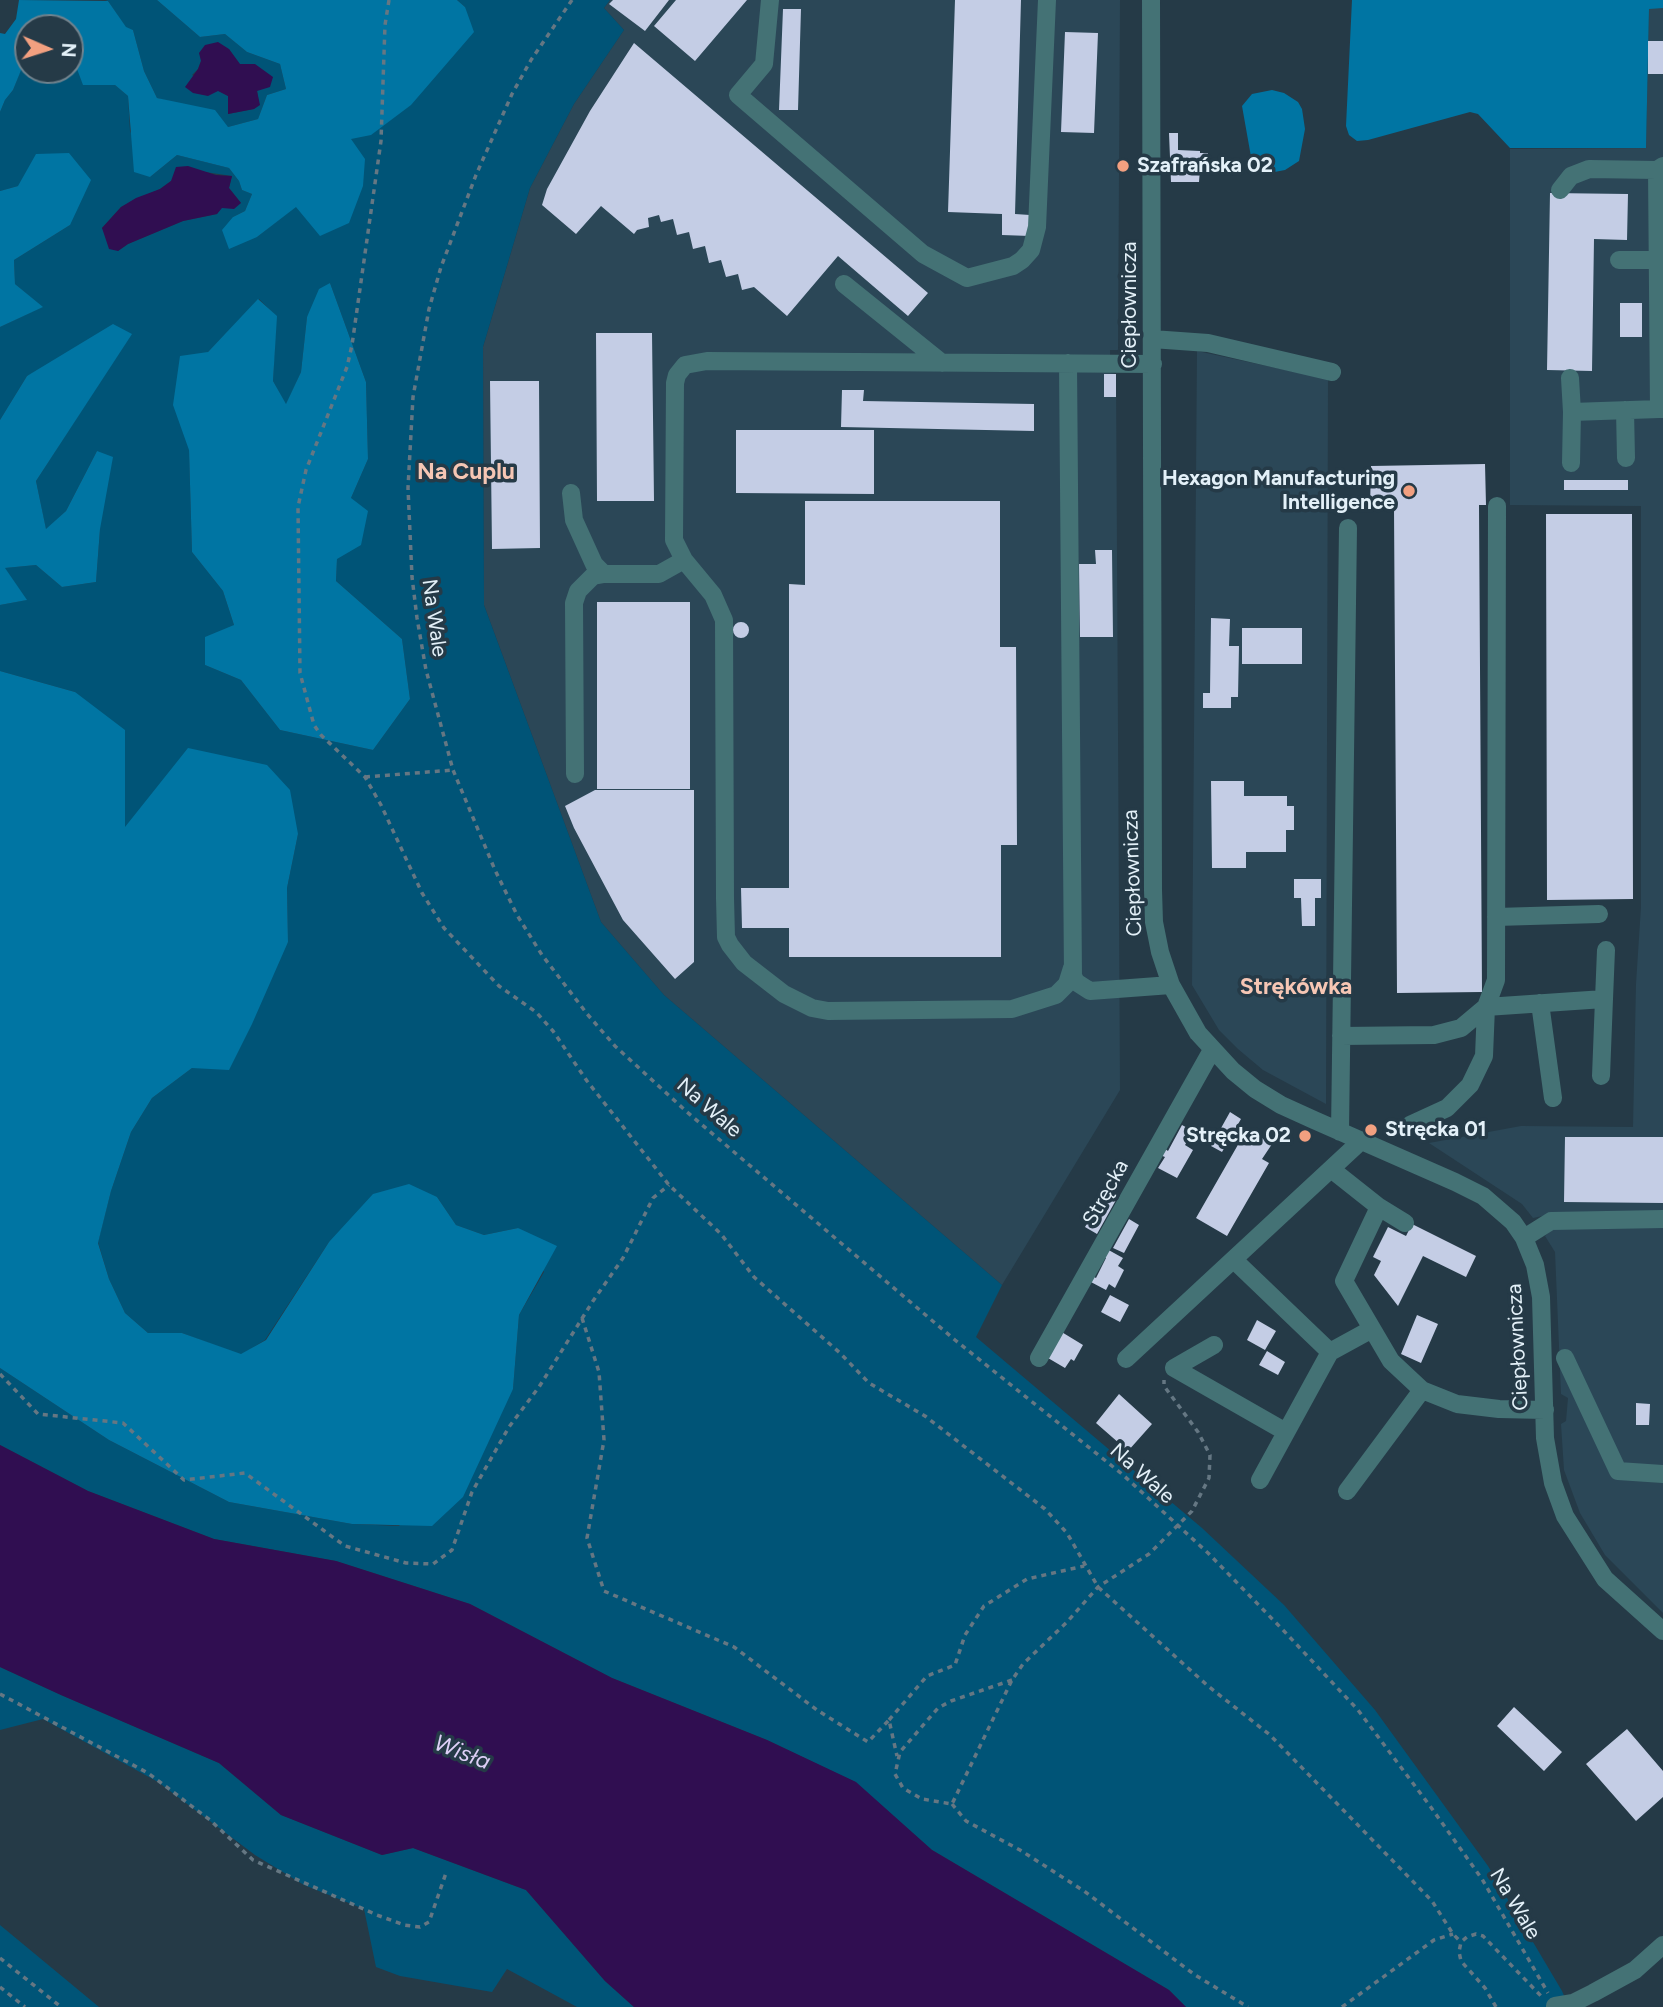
<!DOCTYPE html>
<html>
<head>
<meta charset="utf-8">
<style>
	body { margin:0 }
	#map { position:relative; width:1663px; height:2007px; overflow:hidden; background:#253a47; font-family:Figtree,sans-serif }
	canvas { display:block }
	.north { position:absolute; left:14px; top:14px; width:70px; height:70px; box-sizing:border-box; background:#253a47; border:2px solid #71838e; border-radius:50%; rotate:93deg; font-size:19px; font-weight:700; line-height:28px; text-align:center; color:#e3f0f8 }
	.north::after { content:''; display:block; margin:auto; width:24px; height:32px; background:#f2a080; clip-path:polygon(50% 0,100% 100%,50% 72%,0 100%) }
</style>
</head>
<body>
<div id="map">
<canvas width="1663" height="2007"></canvas>
<div class="north">N</div>
</div>
<script>
const c = document.querySelector('canvas').getContext('2d');
c.lineJoin = 'round';
function fill(path, color) { c.fillStyle = color; c.fill(path, 'evenodd'); }
const poly = rows => new Path2D(rows.map(r => 'M' + r).join(''));
function strokePath(path, color, width, dash) { c.strokeStyle = color; c.lineWidth = width; c.lineCap = dash ? 'butt' : 'round'; c.setLineDash(dash || []); c.stroke(path); }
function label(font, color, halo, rows, align = 'center') {
  c.font = font + ' Figtree,sans-serif'; c.lineWidth = 7; c.setLineDash([]); c.textBaseline = 'middle'; c.strokeStyle = halo; c.fillStyle = color; for (const [text, x, y, turn = 0] of rows) {
    c.save(); c.translate(x, y); c.rotate((+turn || 0) * Math.PI / 180); c.textAlign = isNaN(turn) ? turn : align; if (halo) c.strokeText(text, 0, 0); c.fillText(text, 0, 0); c.restore();
  }
}
fill(poly([
	[610,0,1120,0,1118,350,1110,350,1110,362,1111,373,1116,374,1120,1090,1002,1285,664,995,601,922,484,605,483,347,530,188,574,104,624,30,604,8],
	[1649,8,1663,8,1663,1613,1605,1555,1580,1513,1564,1470,1561,1424,1566,1421,1568,1398,1561,1394,1555,1252,1545,1236,1554,1227,1547,1215,1533,1218,1522,1204,1429,1143,1521,1126,1633,1127,1636,984,1641,907,1641,506,1510,505,1510,149,1646,148],
	[1197,351,1328,379,1326,1104,1263,1070,1238,1049,1219,1030,1192,985]
]), '#2b4757');
fill(poly([
	[105,0,157,0,200,37,225,34,247,52,280,64,286,89,267,95,258,119,228,127,175,103,157,98,144,71,133,30,126,28,108,1],
	[229,49,257,90,259,105,254,109,228,114,228,96,192,75,198,69,201,61],
	[457,0,610,0,604,8,624,30,574,104,530,188,483,347,484,605,601,922,664,995,1002,1285,976,1337,1202,1528,1284,1605,1375,1710,1488,1866,1562,1991,1569,2007,1186,2007,1169,1990,932,1850,855,1782,767,1740,612,1678,470,1604,336,1561,214,1539,88,1491,0,1445,0,1368,109,1440,229,1502,352,1524,399,1526,513,1389,519,1315,544,1272,518,1228,484,1235,456,1225,437,1197,329,1242,265,1340,241,1355,182,1333,148,1333,125,1313,109,1279,98,1242,111,1191,131,1132,152,1098,192,1068,288,942,287,888,298,834,124,828,75,692,0,671,0,605,26,600,4,568,36,565,62,587,96,582,100,529,97,451,66,511,46,530,36,481,131,334,27,376,0,420,0,327,42,307,15,284,14,260,70,225,18,186,0,191,0,112,5,100,13,90,27,53,28,70,70,70,70,50,74,59,115,85,128,96,130,131,150,177,177,155,229,168,239,181,242,190,252,194,245,211,233,217,257,237,296,206,350,139,465,7],
	[205,172,232,176,229,188,241,203,221,207,217,214,183,221,128,244,118,251,102,228,121,207,160,189,171,181],
	[330,283,366,382,368,459,351,498,337,559,336,581,402,639,410,699,373,750,280,730,241,680,205,665,234,625,223,591,192,552,189,450,208,352,259,299,276,316,273,381,286,405,301,372,307,317],
	[0,1667,61,1695,219,1763,281,1815,382,1855,413,1848,526,1890,605,1981,634,2007,577,2007,507,1969,492,1992,400,1976,376,1967,364,1909,304,1885,255,1855,158,1782,43,1719,0,1730],
	[0,1925,99,2007,0,2007]
]), '#005477');
fill(poly([
	[19,0,108,1,126,27,133,30,144,71,157,98,215,110,228,127,258,119,267,95,286,89,280,64,247,52,225,34,200,37,157,0,457,0,465,7,474,32,411,105,371,135,351,139,365,159,363,186,349,223,320,236,296,207,257,237,229,249,222,230,233,217,245,211,252,194,242,190,239,181,229,168,177,155,150,177,134,172,128,96,115,85,83,85,70,50,70,28,28,28,28,53,13,90,5,100,0,112,0,33,5,34,16,19],
	[1352,0,1663,0,1663,8,1649,9,1646,148,1510,148,1478,114,1470,112,1368,140,1357,141,1349,135,1346,126],
	[1272,90,1284,93,1298,102,1302,109,1305,129,1299,161,1285,170,1264,174,1257,174,1253,168,1242,106,1252,94],
	[69,153,91,180,70,225,14,260,15,284,43,307,0,327,0,191,18,186,36,154],
	[330,283,366,382,368,459,351,498,368,511,361,545,337,559,336,581,402,639,410,699,373,750,280,730,241,680,205,665,205,637,234,625,223,591,192,552,189,450,173,405,180,356,208,352,258,299,277,316,273,381,286,404,301,372,307,317,319,289],
	[113,324,132,334,36,481,46,529,66,511,97,451,113,457,100,529,96,582,62,587,36,565,5,568,27,600,0,605,0,420,27,376],
	[0,671,75,692,125,730,125,827,188,748,267,765,290,790,298,834,287,888,288,942,252,1024,229,1070,192,1068,152,1098,131,1132,111,1191,98,1243,109,1279,125,1313,148,1333,182,1333,241,1354,266,1340,329,1242,373,1194,409,1184,437,1197,456,1225,484,1235,518,1228,557,1246,519,1315,513,1389,463,1497,432,1526,352,1524,229,1502,109,1440,0,1368]
]), '#0075a3');
fill(poly([
	[218,42,229,49,240,64,255,64,273,77,270,87,257,91,260,105,254,109,228,114,228,96,218,91,208,96,193,93,185,87,198,69,201,61,199,53,205,45],
	[188,166,216,175,232,176,229,188,241,203,234,209,222,208,217,214,183,221,128,244,118,251,109,249,102,228,121,207,136,198,160,189,171,181,176,167],
	[0,1445,88,1491,214,1539,336,1561,470,1604,612,1678,767,1740,856,1782,932,1850,1169,1990,1186,2007,634,2007,605,1981,526,1890,413,1848,382,1855,281,1815,219,1763,61,1695,0,1667]
]), '#300e51');
fill(poly([
	[613,0,669,0,645,31,609,4],
	[676,0,747,0,695,61,654,26],
	[955,0,1021,0,1015,214,1030,215,1030,236,1002,235,1002,214,948,212],
	[783,9,801,9,798,110,779,110],
	[1065,32,1098,33,1094,133,1061,132],
	[1648,41,1663,41,1663,74,1648,74],
	[634,43,928,293,908,316,838,256,787,316,754,287,742,290,738,274,726,277,721,260,709,263,705,246,693,249,689,232,677,235,673,219,661,222,659,215,648,218,649,227,637,230,634,234,601,206,576,234,542,205,547,189,590,111],
	[1169,133,1178,133,1178,150,1200,151,1200,153,1208,153,1208,169,1200,169,1199,182,1171,182],
	[1550,193,1628,194,1627,240,1594,239,1592,371,1547,370],
	[1620,303,1642,303,1642,337,1620,337],
	[596,333,652,333,654,501,597,501],
	[1104,374,1116,374,1116,397,1104,397],
	[490,381,539,381,540,548,492,549],
	[842,390,864,390,863,401,1034,404,1034,431,841,427],
	[736,430,874,430,874,494,736,493],
	[1485,464,1486,505,1479,505,1482,992,1397,993,1394,508,1370,508,1371,466],
	[1564,480,1628,480,1628,490,1564,490],
	[805,501,1000,501,1000,647,1016,647,1017,845,1001,845,1001,957,789,957,789,928,742,928,741,888,789,888,789,584,805,585],
	[1546,514,1632,514,1633,899,1547,900],
	[1095,550,1112,550,1113,637,1080,637,1079,564,1096,564],
	[597,602,690,602,690,789,597,789],
	[1211,618,1230,619,1229,646,1239,646,1238,697,1231,697,1231,708,1203,708,1203,693,1210,693],
	'733 630a8 8 0 1 1 16 0a8 8 0 1 1-16 0Z',
	[1242,628,1302,628,1302,664,1242,664],
	[1211,781,1244,781,1244,796,1287,796,1287,806,1294,806,1294,830,1286,830,1286,852,1246,852,1246,868,1212,868],
	[595,790,694,790,694,962,675,979,623,920,574,828,565,806],
	[1294,879,1321,879,1321,898,1315,898,1315,926,1302,926,1301,898,1294,898],
	[1230,1112,1241,1119,1222,1152,1211,1146],
	[1182,1125,1193,1131,1185,1145,1193,1150,1177,1178,1158,1168,1165,1157,1160,1155,1164,1148,1168,1151],
	[1247,1129,1272,1144,1262,1159,1269,1163,1227,1236,1196,1218],
	[1565,1137,1663,1137,1663,1203,1564,1202],
	[1104,1194,1116,1200,1097,1234,1085,1227],
	[1129,1219,1139,1225,1124,1253,1113,1248],
	[1412,1224,1476,1256,1466,1277,1423,1256,1398,1306,1374,1275,1381,1261,1373,1257,1388,1227,1406,1236],
	[1105,1248,1123,1258,1118,1266,1124,1270,1115,1288,1109,1284,1106,1290,1089,1281,1092,1276,1096,1278,1106,1258,1101,1255],
	[1110,1295,1129,1305,1120,1322,1101,1312],
	[1417,1315,1438,1324,1421,1363,1401,1354],
	[1257,1320,1276,1331,1265,1350,1247,1340],
	[1060,1331,1083,1345,1074,1361,1071,1359,1065,1368,1048,1358],
	[1267,1351,1285,1362,1278,1375,1259,1365],
	[1119,1394,1152,1424,1128,1451,1096,1423],
	[1636,1403,1650,1404,1649,1425,1636,1425],
	[1514,1707,1562,1752,1544,1771,1497,1726],
	[1627,1729,1663,1771,1663,1797,1636,1821,1586,1764]
]), '#c4cde5');
strokePath(poly([
	[389,0,385,25,381,141,352,345,347,367,306,470,298,507,300,673,314,725,321,735,365,777,381,805,422,893,444,928,499,986,536,1012,553,1031,587,1081,669,1185,721,1234,754,1277,840,1353,869,1383,925,1416,1045,1509,1067,1533,1098,1587,1208,1686,1270,1735,1432,1901,1453,1934,1461,1942],
	[572,0,531,60,512,94,476,175,441,267,429,309,413,397,408,488,412,577,417,618,426,670,453,770,495,870,517,915,542,955,588,1015,615,1046,687,1112,955,1340,1122,1474,1208,1553,1283,1630,1358,1710,1430,1806,1482,1879,1548,1993],
	[365,777,453,770],
	[582,1318,599,1372,604,1440,587,1538,604,1591,734,1647,817,1710,868,1742,889,1720,897,1756],
	[0,1374,38,1414,123,1423,184,1480,245,1473,345,1546,406,1563,433,1564,452,1550,472,1492,509,1427,539,1387,593,1301,623,1258,653,1198,669,1185],
	[1012,1680,951,1701,938,1708,900,1752,895,1774,903,1788,922,1799,952,1804,1012,1680,1023,1664,1067,1622,1098,1587,1149,1554,1192,1511,1209,1478,1210,1455,1198,1432,1164,1386,1164,1380],
	[0,1694,148,1773,210,1820,253,1860,377,1915,404,1925,420,1927,429,1922,446,1873],
	[889,1720,927,1676,955,1665,965,1635,984,1606,1027,1579,1084,1566],
	[952,1804,966,1821,1020,1850,1084,1891,1195,1975,1248,2007],
	[0,1958,61,2007],
	[0,1987,25,2007],
	[1342,2007,1434,1940,1453,1934],
	[1496,2007,1485,1988,1461,1961,1459,1952,1461,1942,1467,1937,1476,1934,1483,1936,1542,1997]
]), '#657783', 3.5, [5, 5]);
strokePath(poly([
	[770,0,764,64,738,95,923,254,967,278,1013,266,1022,260,1031,250,1037,227,1047,0],
	[1151,0,1153,890,1154,922,1160,952,1171,985,1198,1033,1233,1071,1255,1089,1281,1105,1314,1120,1455,1182,1483,1196,1513,1222,1524,1238,1535,1265,1541,1297,1545,1438,1553,1483,1565,1516,1605,1579,1663,1631],
	[1663,166,1657,170,1659,409,1663,409],
	[1560,190,1571,176,1589,169,1657,170],
	[1619,260,1658,260],
	[844,284,942,363],
	[1152,339,1208,343,1332,372],
	[1068,363,1073,976,1076,982,1090,991,1171,985],
	[1570,378,1572,412,1659,409],
	[1625,410,1626,458],
	[1571,463,1572,412],
	[571,493,574,520,594,564,604,574],
	[575,774,574,603,578,591,593,576,604,574,659,574,684,560],
	[1496,917,1599,914],
	[1072,968,1067,984,1056,995,1012,1009,828,1011,812,1008,784,994,744,963,730,945,726,937,725,898,724,620,713,595,684,560,674,540,675,383,677,375,685,365,707,361,1153,364],
	[1540,1003,1553,1098],
	[1341,1036,1434,1035,1461,1028,1486,1007,1496,980,1497,506],
	[1601,1076,1604,999],
	[1410,1125,1447,1108,1470,1085,1484,1056,1486,1007,1604,999,1606,950],
	[1340,1132,1348,528],
	[1331,1169,1379,1207,1344,1281,1391,1361,1422,1390,1457,1404,1499,1409,1545,1410],
	[1379,1207,1405,1223],
	[1524,1238,1551,1221,1663,1219],
	[1234,1260,1330,1352,1372,1329],
	[1214,1345,1174,1368,1286,1432],
	[1039,1358,1212,1050],
	[1565,1358,1618,1471,1663,1474],
	[1126,1359,1361,1141],
	[1260,1480,1330,1352],
	[1347,1491,1422,1390],
	[1555,2006,1573,2003,1593,1993,1635,1970,1663,1945]
]), '#447275', 18);
for (const [x, y, r, color] of [
	[1123,166,7,"#f2a080"],
	[1409,491,7,"#f2a080"],
	[1371,1130,7,"#f2a080"],
	[1305,1136,7,"#f2a080"]
]) { const dot = new Path2D(); dot.arc(x, y, r, 0, 2 * Math.PI); c.fillStyle = color; c.fill(dot); strokePath(dot, '#253a47', 2.5); }
label('bold 21px', '#e3f0f8', '#253a47', [
	["Szafrańska 02",1137,166],
	["Hexagon Manufacturing",1395,479,"right"],
	["Intelligence",1395,503,"right"],
	["Stręcka 01",1385,1130],
	["Stręcka 02",1291,1136,"right"]
], 'left');
label('21px', '#e3f0f8', '#253a47', [
	["Ciepłownicza",1130,305,-90],
	["Na Wale",434,618,82],
	["Ciepłownicza",1133,873,-92],
	["Na Wale",709,1108,41],
	["Stręcka",1106,1193,-61],
	["Ciepłownicza",1518,1347,-93],
	["Na Wale",1142,1474,42],
	["Na Wale",1515,1904,59]
]);
label('bold 23px', '#f6c6b4', '#253a47', [
	["Na Cuplu",466,472],
	["Strękówka",1296,987]
]);
label('italic 23px', '#ddcff7', '#253a47', [
	["Wisła",462,1753,21]
]);
</script>
</body>
</html>
